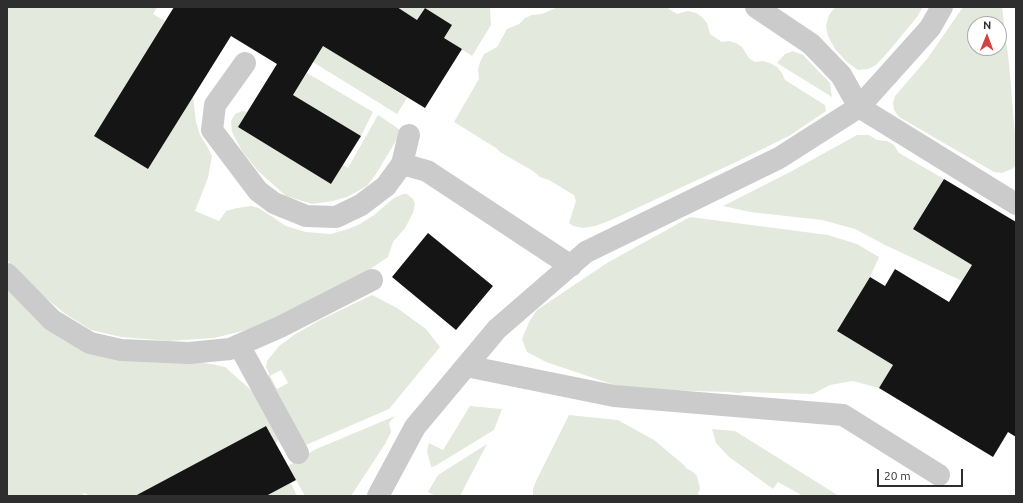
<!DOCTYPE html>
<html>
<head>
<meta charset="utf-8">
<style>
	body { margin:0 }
	#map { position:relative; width:1023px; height:503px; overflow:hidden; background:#fff; font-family:Ubuntu,sans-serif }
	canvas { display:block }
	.frame { position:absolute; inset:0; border:8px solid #2e2e2e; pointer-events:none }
	.north { position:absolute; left:967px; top:16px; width:40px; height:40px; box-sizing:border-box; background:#fff; border:1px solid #ababab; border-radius:50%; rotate:1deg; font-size:11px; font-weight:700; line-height:16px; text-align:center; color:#2e2e2e }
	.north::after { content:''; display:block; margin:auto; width:14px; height:18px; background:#d34241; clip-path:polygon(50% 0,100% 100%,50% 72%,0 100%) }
	.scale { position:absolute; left:877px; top:469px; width:86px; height:18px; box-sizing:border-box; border:2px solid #2e2e2e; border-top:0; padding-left:5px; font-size:12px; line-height:14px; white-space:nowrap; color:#2e2e2e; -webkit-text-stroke:3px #fff; paint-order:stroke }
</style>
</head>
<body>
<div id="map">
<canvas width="1023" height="503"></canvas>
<div class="frame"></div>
<div class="north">N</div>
<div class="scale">20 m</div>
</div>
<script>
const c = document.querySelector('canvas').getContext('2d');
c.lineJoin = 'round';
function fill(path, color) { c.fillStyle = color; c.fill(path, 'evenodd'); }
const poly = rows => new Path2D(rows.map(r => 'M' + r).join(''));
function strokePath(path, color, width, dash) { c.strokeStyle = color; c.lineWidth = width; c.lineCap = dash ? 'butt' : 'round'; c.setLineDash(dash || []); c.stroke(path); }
fill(poly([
	[7,7,157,7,153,14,165,21,94,136,148,169,193,97,196,122,200,135,207,146,212,156,208,178,195,211,219,221,226,211,237,208,251,206,259,208,286,226,306,232,331,234,348,229,360,224,374,215,394,198,403,194,407,194,413,199,415,204,413,213,405,228,393,242,388,257,357,278,296,309,247,330,214,338,168,341,121,337,91,330,64,313,30,285,7,260],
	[397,7,490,7,491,25,472,56,444,38,452,25,425,8,417,20],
	[558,7,666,7,677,14,688,11,696,13,702,17,707,23,710,34,722,42,728,41,736,43,742,47,749,58,755,62,763,61,770,63,777,67,782,73,785,80,825,105,826,111,789,136,734,163,609,221,595,226,583,228,573,226,569,223,576,201,574,195,549,180,540,177,533,171,500,152,496,148,454,122,479,79,478,70,480,62,484,54,497,47,507,29,519,24,525,18,532,15,542,14],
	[835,7,923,7,917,17,889,51,876,65,868,69,858,70,847,62,835,49,828,36,826,26,829,15],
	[963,7,1002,7,1009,63,1016,147,1016,164,1015,166,1012,169,1002,173,994,172,899,117,894,110,893,103,895,96,927,59],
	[975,24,999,24,999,48,975,48],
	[318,42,407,98,397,114,308,59],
	[793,51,803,55,830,83,832,97,777,63,785,54],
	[307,73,373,112,361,136,293,95],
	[242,111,247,112,238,127,331,184,343,165,348,168,378,115,402,131,376,174,367,186,347,197,333,201,312,204,286,196,258,171,242,151,232,132,231,121,235,114],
	[857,135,869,135,877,140,887,141,894,145,899,153,944,179,913,229,972,264,962,281,885,245,855,229,822,220,750,212,723,206,792,171],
	[690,217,828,235,857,244,879,257,870,277,837,331,893,365,879,388,853,381,830,385,813,394,744,392,739,393,729,392,626,389,546,362,527,352,522,339,529,322,537,310,607,263],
	[7,284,52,329,190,361,211,364,225,367,251,390,267,412,279,437,276,444,266,426,146,490,149,496,90,496,84,493,82,496,7,496],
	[372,295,397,308,426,329,440,347,389,409,306,445,268,382,269,373,266,367,267,361,279,346,294,335,320,320],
	[281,370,288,383,277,389,270,376],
	[470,406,502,409,494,430,435,466,431,467,427,451,429,443,443,450],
	[569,415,618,420,654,440,684,465,686,468,693,472,697,476,700,488,698,494,700,496,533,496,533,489,537,479],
	[395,416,389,423,391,432,385,444,351,496,305,496,288,466,314,450],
	[712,429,735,431,839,496,803,496,778,482,773,489,729,457,716,443],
	[487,444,460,496,436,496,428,492,438,475],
	[291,483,297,496,266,496]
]), '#e3eadd');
fill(poly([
	[174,7,397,7,417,20,425,8,452,25,444,38,462,49,425,108,323,46,293,95,361,136,331,184,238,127,277,64,231,36,148,169,94,136],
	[944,179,1016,222,1016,437,1008,432,993,457,879,388,893,365,837,331,870,277,885,286,895,269,949,302,972,265,913,229],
	[428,233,493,286,456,330,392,277],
	[266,426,296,480,266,496,135,496]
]), '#151515');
strokePath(poly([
	[756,7,811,44,841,75,859,107,1016,204],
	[245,63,215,105,212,130,258,191,274,203,306,216,336,217,361,205,386,186,402,164,427,171,571,266],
	[402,164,409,135],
	[7,274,52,320,90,343,121,350,189,353,230,349,280,327,372,280],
	[239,345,298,453],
	[466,366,614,396,843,415,939,475],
	[378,496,415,427,497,329,586,252,779,158,859,107,930,28,942,7]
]), '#cbcbcb', 22);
</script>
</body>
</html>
